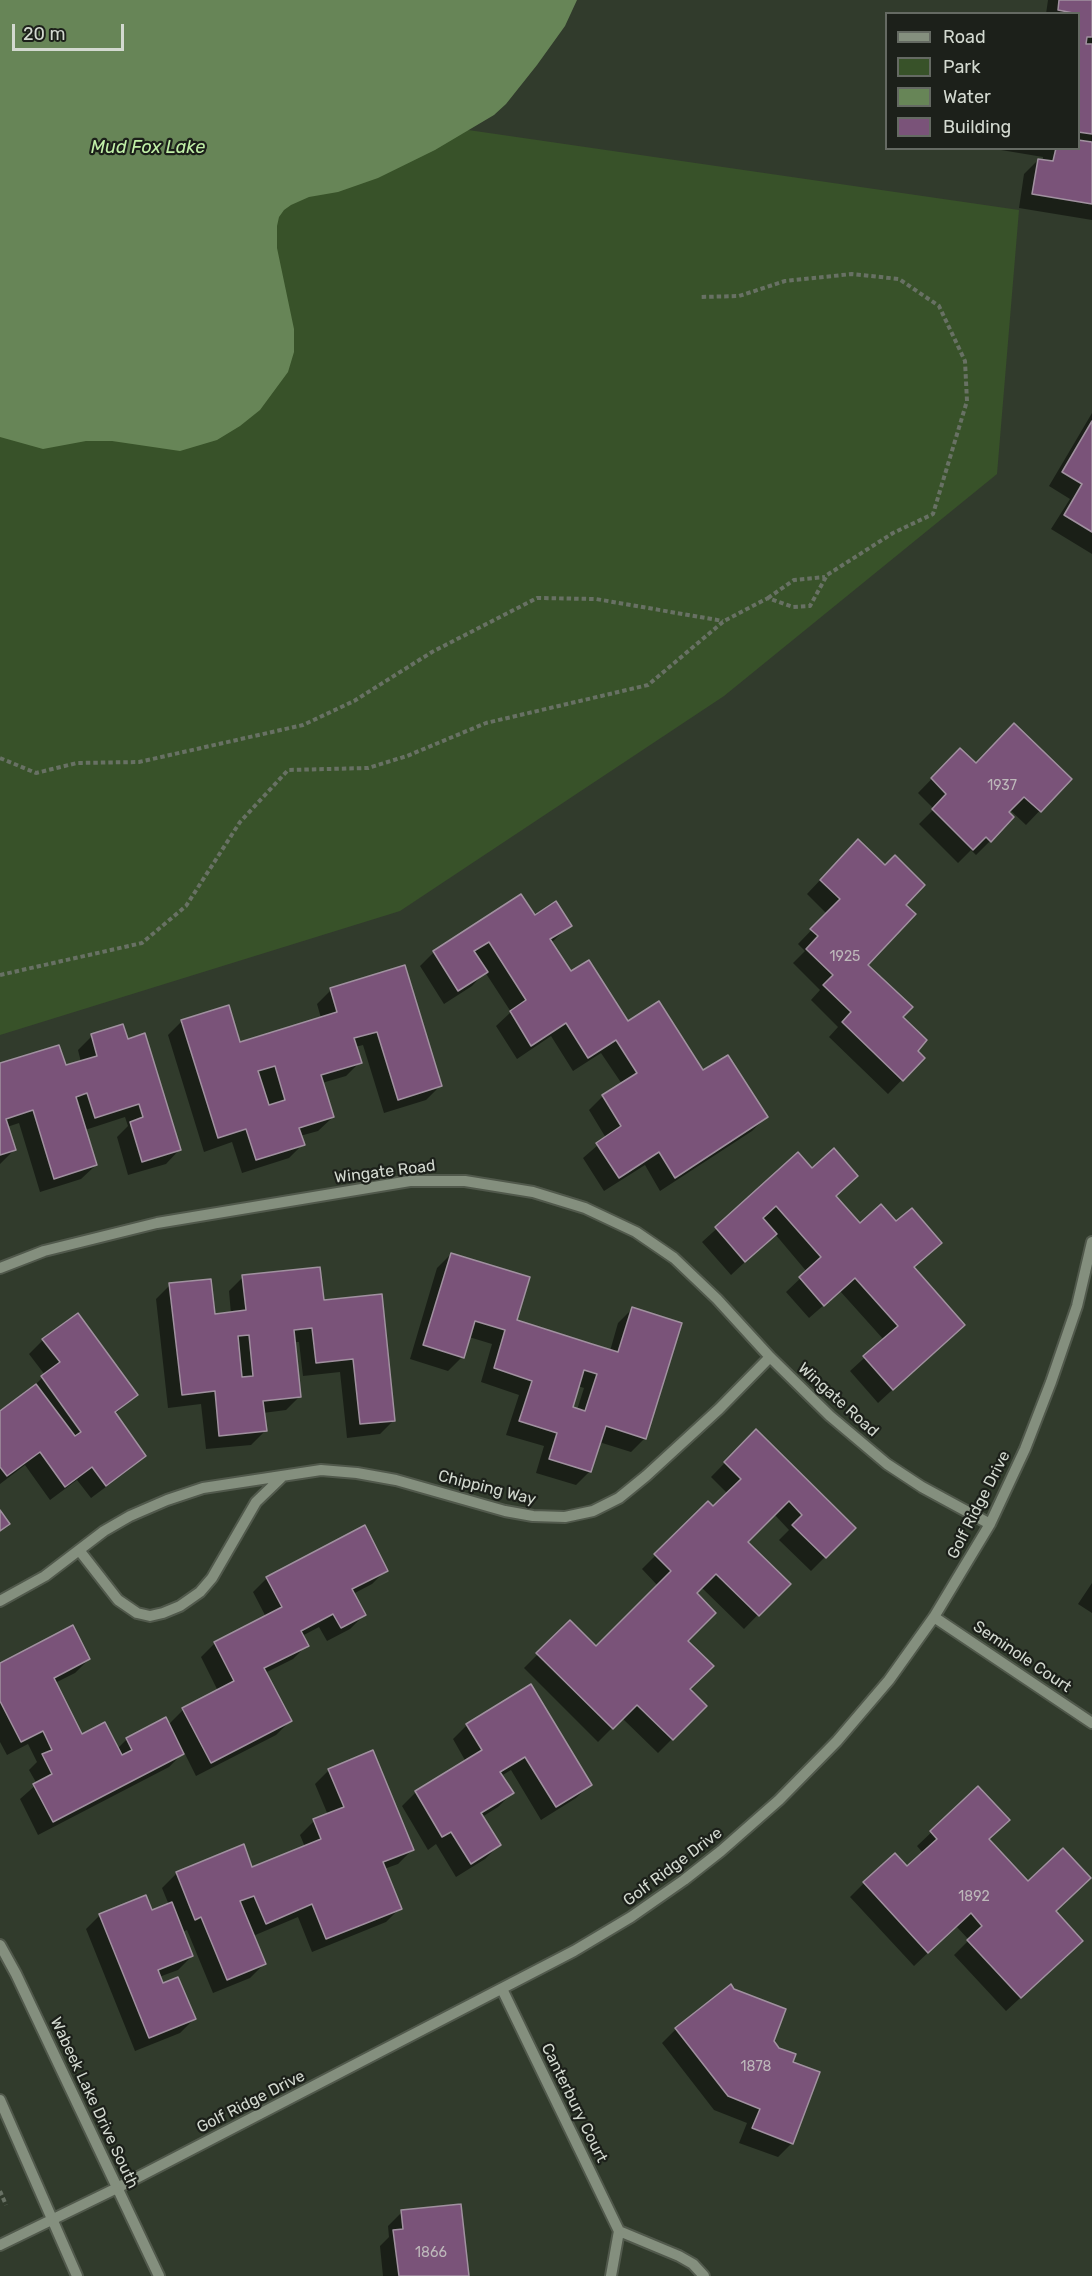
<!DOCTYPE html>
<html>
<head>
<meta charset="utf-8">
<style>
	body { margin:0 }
	#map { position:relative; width:1092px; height:2276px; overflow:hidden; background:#313b2c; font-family:Rubik,sans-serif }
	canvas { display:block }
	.legend { position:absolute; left:885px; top:12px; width:195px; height:138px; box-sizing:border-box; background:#1c201a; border:2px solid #656a63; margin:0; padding:8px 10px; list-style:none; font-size:18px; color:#d3d9d0 }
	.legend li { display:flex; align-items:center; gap:12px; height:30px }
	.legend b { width:30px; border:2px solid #656a63 }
	.scale { position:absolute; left:12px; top:24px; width:112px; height:27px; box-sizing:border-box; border:3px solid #d3d9d0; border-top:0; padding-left:8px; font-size:18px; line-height:21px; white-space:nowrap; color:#d3d9d0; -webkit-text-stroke:4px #1c201a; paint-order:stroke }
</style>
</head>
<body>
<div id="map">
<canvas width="1092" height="2276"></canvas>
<ul class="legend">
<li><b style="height:8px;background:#848f7e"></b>Road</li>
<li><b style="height:16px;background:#385229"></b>Park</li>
<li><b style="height:16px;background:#678557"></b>Water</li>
<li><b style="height:16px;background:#7a5379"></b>Building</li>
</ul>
<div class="scale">20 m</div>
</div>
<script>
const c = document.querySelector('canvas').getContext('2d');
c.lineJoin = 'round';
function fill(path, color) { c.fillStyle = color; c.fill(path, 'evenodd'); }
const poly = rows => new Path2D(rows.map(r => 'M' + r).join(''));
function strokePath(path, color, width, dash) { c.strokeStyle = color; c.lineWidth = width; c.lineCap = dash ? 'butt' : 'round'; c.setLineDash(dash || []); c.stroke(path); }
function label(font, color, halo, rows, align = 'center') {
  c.font = font + ' Rubik,sans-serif'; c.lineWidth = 4.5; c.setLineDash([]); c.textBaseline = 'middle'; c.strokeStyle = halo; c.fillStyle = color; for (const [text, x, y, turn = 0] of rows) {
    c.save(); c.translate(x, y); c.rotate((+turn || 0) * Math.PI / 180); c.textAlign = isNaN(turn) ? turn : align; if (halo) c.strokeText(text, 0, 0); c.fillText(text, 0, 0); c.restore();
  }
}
fill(poly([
	[0,62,1019,210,997,474,724,696,400,911,0,1035]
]), '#385229');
fill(poly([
	[0,0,577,0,565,26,537,65,506,104,494,115,435,150,378,178,338,192,309,197,291,205,284,210,279,217,277,226,277,248,294,329,294,352,288,372,260,410,240,426,217,440,180,451,112,441,86,441,43,449,0,437]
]), '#678557');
fill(poly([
	[1048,0,1092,0,1092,220,1019,208,1024,174,1038,160,1043,161,1043,157,989,148,1078,148,1078,14,1046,14],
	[1092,413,1092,554,1051,529,1070,499,1049,486],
	[960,750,976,764,1070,779,1026,825,1010,810,1007,812,1012,817,990,841,976,855,971,850,958,863,919,824,934,809,918,793],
	[844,855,904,905,866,965,901,1017,916,1051,923,1058,888,1094,829,1037,838,1027,811,1000,820,990,793,963,805,951,798,944,827,914,807,894],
	[534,917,570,925,551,943,570,973,628,1023,766,1117,752,1131,660,1191,645,1165,604,1191,583,1158,606,1138,589,1110,603,1096,622,1084,601,1053,573,1071,551,1036,517,1059,496,1026,511,1012,485,972,472,986,444,1004,420,966,434,952],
	[331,990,440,1086,426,1100,384,1113,363,1045,355,1047,360,1062,346,1076,322,1083,333,1117,318,1131,300,1136,303,1144,289,1158,242,1173,232,1142,204,1152,168,1035,182,1021,239,1044,321,1018,317,1004],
	[92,1036,127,1041,180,1149,166,1164,128,1175,117,1137,128,1126,125,1117,85,1130,96,1165,81,1179,40,1192,19,1123,7,1127,14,1150,0,1164,0,1065,65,1067,81,1062,78,1050],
	[798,1155,860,1225,896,1223,940,1243,913,1268,963,1325,878,1403,850,1371,884,1340,840,1291,809,1318,786,1292,807,1272,775,1234,731,1275,702,1242],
	[451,1254,515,1321,610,1351,618,1323,632,1309,645,1438,631,1452,599,1442,590,1471,576,1485,536,1473,544,1446,506,1435,519,1395,481,1382,492,1344,469,1337,462,1357,448,1371,410,1359,437,1268],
	[578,1386,584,1388,577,1410,571,1408],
	[243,1277,322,1302,394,1420,380,1434,347,1438,340,1372,303,1376,299,1342,294,1342,300,1396,286,1410,263,1413,265,1431,251,1445,206,1449,201,1404,168,1408,156,1299,170,1285,214,1316,231,1314,229,1291],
	[43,1340,136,1395,114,1415,144,1455,130,1469,91,1498,77,1480,50,1500,25,1465,0,1484,0,1412,28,1392,45,1375,29,1354],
	[756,1431,854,1528,811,1571,779,1540,789,1530,774,1514,746,1542,788,1584,744,1629,701,1587,694,1593,686,1641,688,1689,705,1706,658,1753,622,1718,598,1742,524,1668,570,1622,596,1648,658,1586,642,1569,708,1503,713,1508,728,1494,711,1477],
	[386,1570,372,1584,353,1594,364,1615,350,1629,327,1641,319,1627,302,1636,307,1645,293,1659,265,1673,290,1721,276,1735,196,1776,184,1752,169,1767,38,1835,20,1799,37,1784,29,1770,37,1762,28,1744,7,1755,0,1742,0,1665,89,1659,75,1673,55,1683,82,1736,117,1749,127,1739,168,1725,183,1710,218,1691,201,1657,215,1643,266,1617,253,1592,267,1578],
	[1092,1583,1092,1613,1078,1604],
	[467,1725,590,1784,576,1798,541,1820,511,1770,501,1776,512,1793,498,1807,482,1817,499,1845,485,1859,456,1877,436,1844,428,1850,402,1806,416,1792,466,1762,453,1739],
	[329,1770,412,1850,398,1864,384,1869,400,1908,386,1922,312,1952,298,1917,253,1936,264,1964,250,1978,213,1993,187,1930,182,1932,192,1956,178,1970,159,1977,162,1985,194,2019,180,2033,135,2051,86,1929,100,1915,151,1912,169,1905,162,1888,176,1874,243,1846,251,1869,305,1847,300,1835,314,1821,328,1815,315,1784],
	[978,1788,988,1839,1054,1911,1067,1955,1006,2011,954,1955,969,1940,956,1926,914,1966,850,1897,864,1883,907,1868,923,1853,917,1846],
	[676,2029,772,2042,792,2063,792,2143,778,2157,739,2143,747,2123,714,2110,662,2043],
	[402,2212,467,2276,383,2276,380,2246,389,2237,388,2226]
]), '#0007');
const building = poly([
	[1059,0,1092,0,1092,37,1087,37,1086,44,1092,44,1092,134,1078,132,1078,14,1058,10,1059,0],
	[1078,140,1092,142,1092,204,1032,194,1038,159,1053,161,1056,148,1078,148,1078,140],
	[1092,421,1092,532,1064,515,1082,484,1062,472,1092,421],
	[1014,723,1072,779,1041,812,1024,797,1009,812,1014,817,991,842,986,837,973,850,932,809,946,794,931,778,960,748,976,763,1014,723],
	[858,839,885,865,895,855,925,885,906,905,916,914,868,965,913,1007,903,1017,927,1040,918,1051,925,1058,903,1081,842,1022,851,1012,823,985,833,975,806,949,818,936,810,929,840,899,820,880,858,839],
	[521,894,535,915,556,901,572,926,550,939,571,971,589,960,628,1021,659,1001,703,1070,728,1055,768,1117,675,1178,659,1152,619,1178,596,1143,621,1126,602,1095,637,1073,616,1040,588,1058,566,1023,531,1046,510,1011,526,1000,489,942,474,951,488,972,458,991,433,951,521,894],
	[405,965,442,1086,398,1100,377,1032,354,1038,362,1063,321,1075,334,1117,299,1128,305,1145,256,1160,246,1129,218,1138,181,1020,229,1005,240,1042,337,1012,330,988,405,965],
	[275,1066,285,1100,269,1105,258,1071,275,1066],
	[123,1024,128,1039,145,1033,181,1150,142,1162,130,1122,143,1117,139,1104,95,1118,87,1093,76,1097,97,1165,54,1179,33,1110,6,1119,16,1150,0,1155,0,1063,59,1045,66,1065,97,1056,91,1034,123,1024],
	[834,1148,858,1176,836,1196,860,1223,881,1204,896,1221,912,1208,942,1243,914,1267,965,1325,893,1390,863,1356,898,1326,855,1278,824,1306,799,1277,821,1257,776,1206,763,1218,777,1234,745,1262,715,1227,798,1152,812,1168,834,1148],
	[451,1253,530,1277,517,1320,592,1344,618,1352,632,1307,682,1323,646,1439,606,1426,591,1472,549,1459,557,1433,519,1421,532,1381,494,1368,505,1330,475,1321,464,1358,423,1345,451,1253],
	[584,1370,597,1374,585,1411,573,1407,584,1370],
	[320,1267,324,1300,382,1294,395,1421,360,1424,353,1359,316,1363,312,1328,294,1330,301,1397,263,1401,267,1431,219,1436,215,1391,182,1395,169,1283,211,1279,215,1314,246,1310,242,1275,320,1267],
	[249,1335,253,1376,242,1377,238,1336,249,1335],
	[78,1313,138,1395,115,1412,146,1456,106,1486,92,1467,65,1487,40,1452,7,1476,0,1467,0,1411,36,1384,75,1436,81,1432,41,1376,60,1362,42,1339,78,1313],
	[756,1429,856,1528,826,1558,792,1525,802,1515,789,1501,748,1542,791,1584,759,1616,716,1574,697,1593,716,1613,688,1641,714,1666,690,1689,707,1706,673,1740,637,1705,613,1729,536,1653,570,1620,596,1646,671,1571,654,1554,708,1501,713,1506,741,1479,724,1462,756,1429],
	[0,1510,10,1524,0,1531,0,1510],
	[365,1525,388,1571,352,1589,366,1615,341,1628,333,1614,301,1631,309,1646,264,1668,292,1721,211,1763,182,1708,234,1681,214,1642,282,1607,266,1577,365,1525],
	[73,1625,90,1659,54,1678,82,1734,105,1722,122,1755,132,1750,126,1738,166,1717,184,1754,53,1822,33,1784,52,1774,42,1754,52,1750,43,1731,21,1742,0,1701,0,1663,73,1625],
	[531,1684,592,1785,556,1807,525,1757,500,1772,514,1793,481,1813,501,1845,471,1864,451,1832,442,1837,415,1791,482,1750,466,1724,531,1684],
	[373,1750,414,1850,383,1862,402,1909,326,1939,312,1904,266,1924,254,1896,240,1901,266,1964,227,1980,201,1917,195,1920,176,1872,244,1844,252,1867,321,1839,313,1819,344,1807,328,1769,373,1750],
	[978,1786,1010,1820,989,1839,1028,1881,1063,1848,1091,1878,1056,1911,1083,1941,1021,1998,967,1940,982,1926,971,1913,928,1953,863,1882,895,1853,907,1866,937,1839,930,1831,978,1786],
	[146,1895,152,1910,172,1902,193,1956,158,1970,163,1983,178,1977,196,2019,149,2038,99,1914,146,1895],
	[731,1984,734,1989,786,2009,774,2041,779,2048,796,2054,793,2062,820,2072,793,2144,752,2128,760,2109,728,2096,675,2028,731,1984],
	[461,2204,469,2276,399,2276,393,2230,403,2229,401,2210,461,2204]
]);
fill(building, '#7a5379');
strokePath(building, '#a191a0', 1.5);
const minor = poly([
	[0,1268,44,1251,157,1223,410,1181,465,1181,533,1192,585,1208,636,1232,674,1258,717,1299,770,1357,830,1416,887,1464,922,1487,990,1524],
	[79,1550,118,1600,137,1613,150,1616,163,1613,180,1606,200,1592,212,1578,256,1502,283,1476],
	[0,1601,45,1576,104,1531,130,1516,167,1500,203,1488,321,1470,357,1473,396,1480,505,1511,533,1516,565,1517,593,1511,619,1498,646,1476,719,1409,770,1357],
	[934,1617,1092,1723],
	[0,1945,16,1974,159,2276],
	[502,1989,619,2231,611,2276],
	[0,2100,77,2276],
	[619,2231,679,2256,693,2264,704,2276],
	[0,2245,117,2188,574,1951,631,1917,684,1880,721,1851,779,1800,837,1741,889,1680,934,1617,990,1524,1025,1449,1051,1382,1077,1306,1092,1242]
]);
strokePath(minor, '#51594c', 14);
strokePath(poly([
	[768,598,794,580,825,577],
	[0,758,36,773,77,763,139,762,303,725,354,701,432,652,537,598,596,599,723,621],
	[0,975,142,943,186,906,240,822,288,770,368,768,407,756,486,723,648,685,724,621,768,598,793,607,810,606,827,575,893,533,933,514,967,401,965,361,939,306,899,279,852,274,785,281,739,296,701,297],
	[0,2191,6,2205]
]), '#687164', 4, [4.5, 3]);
strokePath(minor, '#848f7e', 10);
label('14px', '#bdb8ba', null, [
	["1937",1002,786],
	["1925",845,957],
	["1892",974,1897],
	["1878",756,2067],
	["1866",431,2253]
]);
label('16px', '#d3d9d0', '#1c201a', [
	["Wingate Road",385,1172,-7],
	["Wingate Road",838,1400,42],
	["Chipping Way",487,1488,14],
	["Golf Ridge Drive",979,1505,-63],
	["Seminole Court",1022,1657,34],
	["Golf Ridge Drive",673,1867,-37],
	["Golf Ridge Drive",251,2102,-27],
	["Wabeek Lake Drive South",94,2103,65],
	["Canterbury Court",574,2103,64]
]);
label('italic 18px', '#c1f0a8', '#1c201a', [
	["Mud Fox Lake",148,148]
]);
</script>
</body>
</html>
